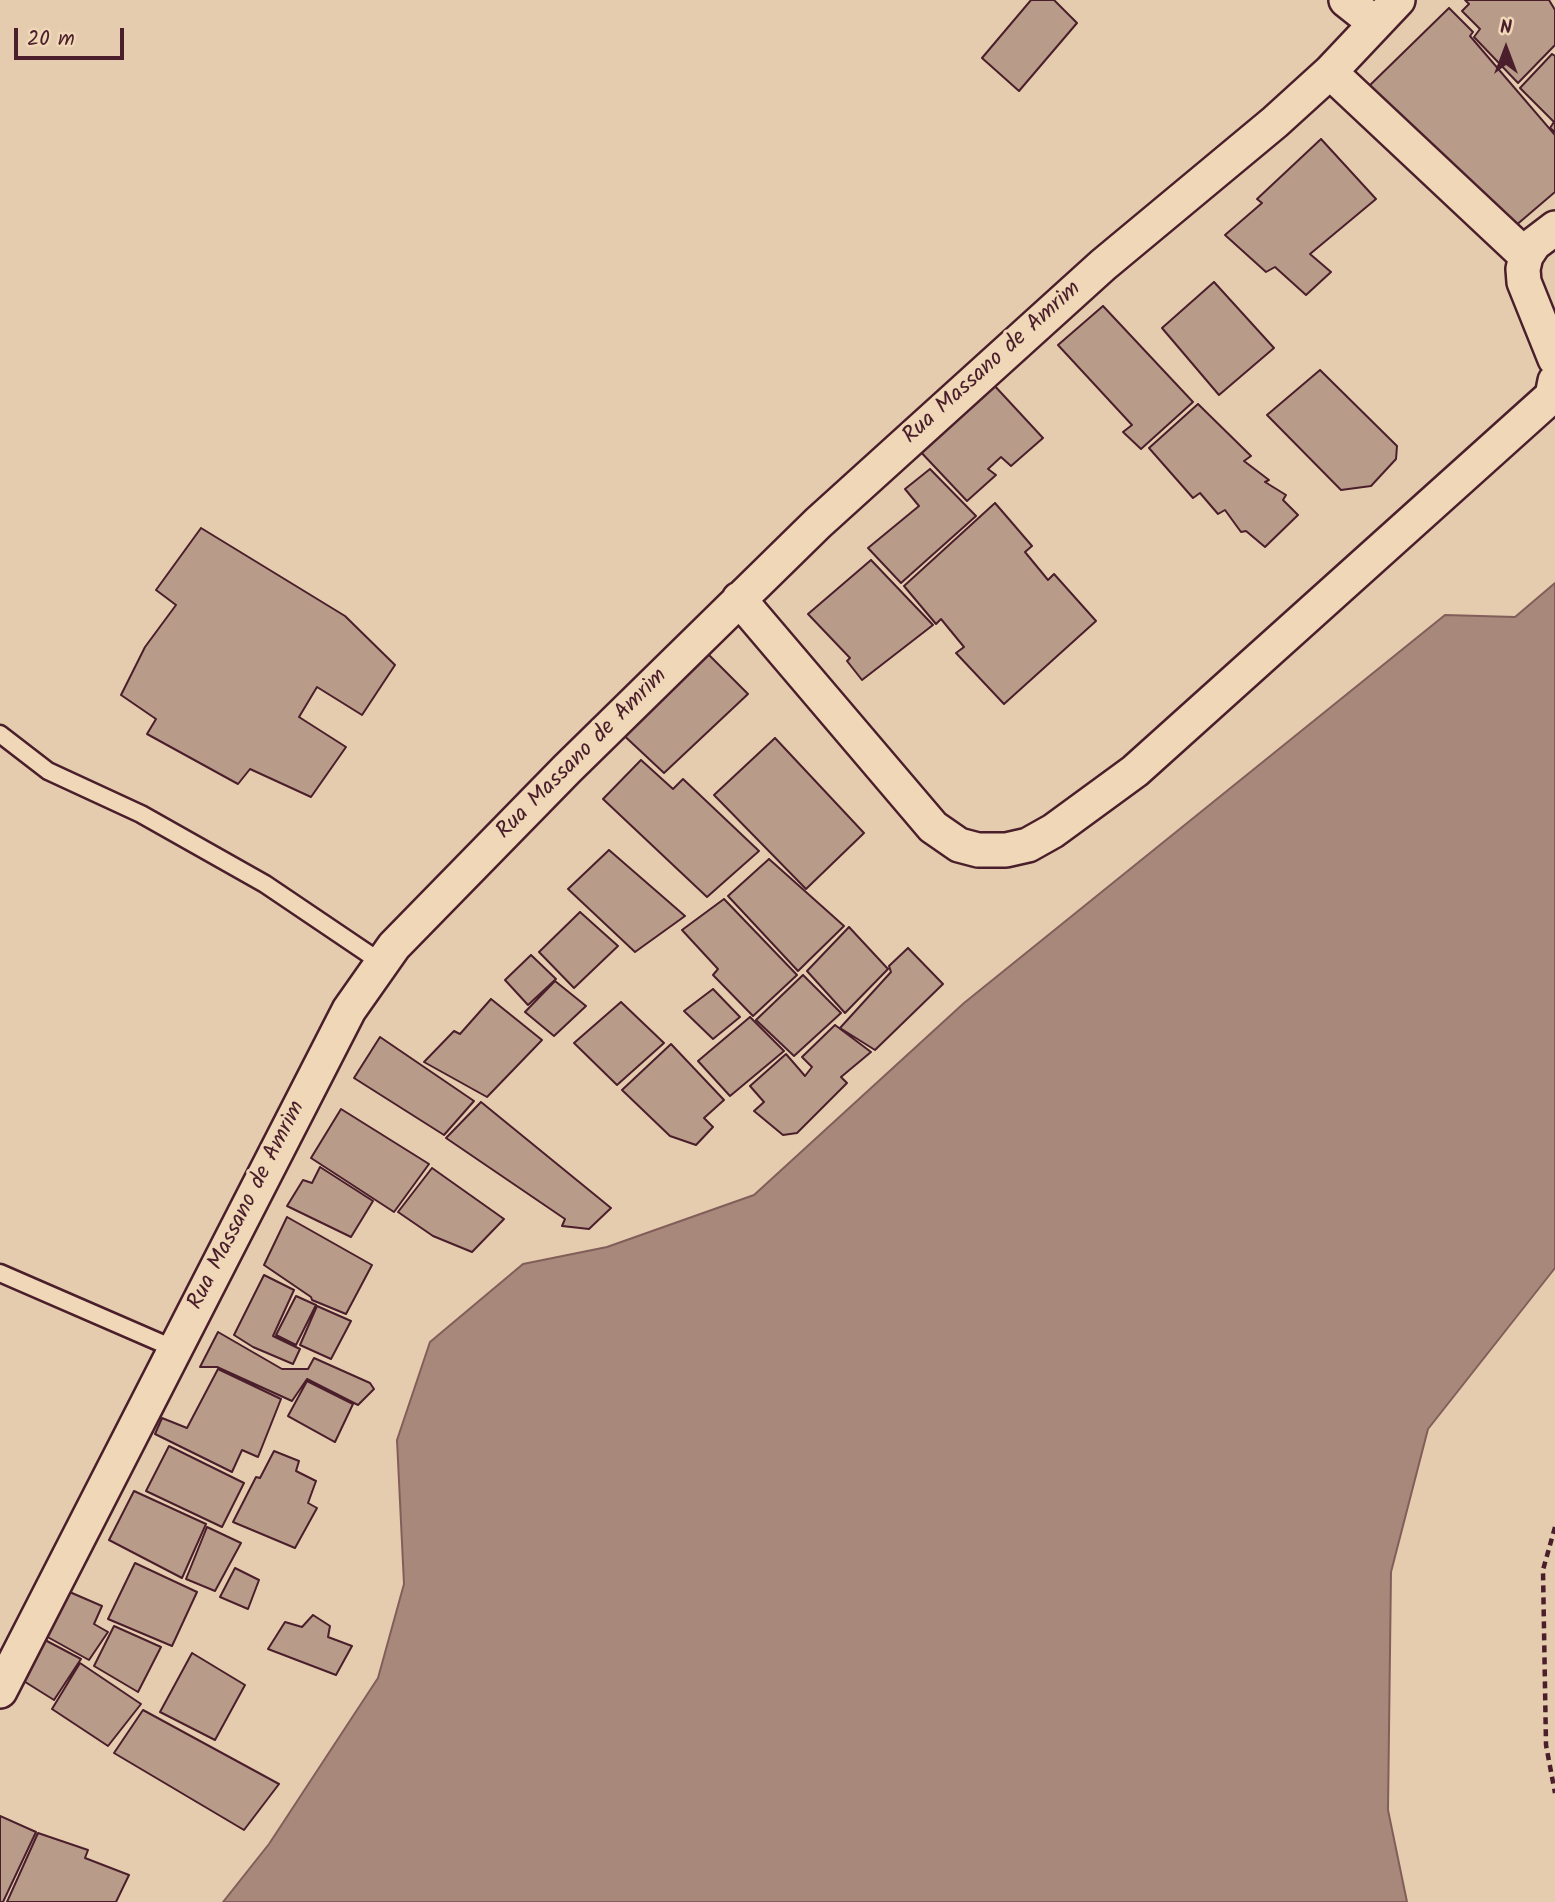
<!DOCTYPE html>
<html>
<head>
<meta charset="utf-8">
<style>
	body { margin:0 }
	#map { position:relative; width:1555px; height:1902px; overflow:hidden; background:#e5ccaf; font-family:Kalam,sans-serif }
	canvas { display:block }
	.north { position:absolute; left:1471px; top:14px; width:70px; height:70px; -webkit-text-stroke:5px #efd7b7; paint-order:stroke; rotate:0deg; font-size:19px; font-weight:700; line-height:28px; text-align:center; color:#4a1f2b }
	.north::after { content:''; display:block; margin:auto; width:24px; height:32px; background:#4a1f2b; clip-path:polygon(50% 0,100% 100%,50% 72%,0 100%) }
	.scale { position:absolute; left:14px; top:28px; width:110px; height:32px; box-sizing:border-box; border:4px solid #4a1f2b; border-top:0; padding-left:9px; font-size:21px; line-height:24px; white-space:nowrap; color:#4a1f2b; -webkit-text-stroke:5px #efd7b7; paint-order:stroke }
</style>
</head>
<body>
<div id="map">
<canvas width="1555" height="1902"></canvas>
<div class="north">N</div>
<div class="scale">20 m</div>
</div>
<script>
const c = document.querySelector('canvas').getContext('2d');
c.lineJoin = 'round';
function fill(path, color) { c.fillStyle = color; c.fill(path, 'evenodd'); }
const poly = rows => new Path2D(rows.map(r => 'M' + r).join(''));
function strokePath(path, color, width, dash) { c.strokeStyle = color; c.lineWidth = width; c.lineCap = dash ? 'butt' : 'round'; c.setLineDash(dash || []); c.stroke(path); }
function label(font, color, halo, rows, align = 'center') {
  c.font = font + ' Kalam,sans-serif'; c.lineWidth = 6; c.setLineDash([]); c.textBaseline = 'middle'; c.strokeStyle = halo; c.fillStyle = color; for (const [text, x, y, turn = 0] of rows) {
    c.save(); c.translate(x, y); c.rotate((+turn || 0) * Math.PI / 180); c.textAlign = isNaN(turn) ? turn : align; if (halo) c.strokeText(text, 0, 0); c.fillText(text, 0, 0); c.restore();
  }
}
const water = poly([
	[1555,583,1555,1268,1428,1429,1391,1572,1388,1810,1407,1902,223,1902,269,1844,378,1678,404,1584,397,1440,430,1342,523,1264,607,1247,754,1195,964,1003,1445,615,1515,617,1555,583]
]);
fill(water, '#a8887a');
strokePath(water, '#825e5a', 2);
const building = poly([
	[1031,0,1054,0,1077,23,1019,91,982,58,1031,0],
	[1465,0,1549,0,1555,10,1555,45,1518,83,1474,37,1480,29,1462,11,1469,4,1465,0],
	[1449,8,1473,32,1470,36,1555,135,1555,192,1514,227,1367,88,1449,8],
	[1552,54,1555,56,1555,132,1550,128,1554,122,1520,88,1552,54],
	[1321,139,1376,199,1310,254,1331,272,1306,295,1275,267,1266,272,1225,235,1262,203,1257,199,1321,139],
	[1214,282,1274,348,1219,395,1162,328,1214,282],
	[1103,306,1193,402,1141,449,1123,432,1132,425,1058,345,1103,306],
	[1320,370,1397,446,1396,459,1371,486,1341,490,1267,415,1320,370],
	[992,383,1043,438,1011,466,1001,457,988,469,996,475,967,501,917,448,992,383],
	[1198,404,1251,456,1244,461,1269,480,1265,482,1286,495,1283,500,1298,515,1265,547,1246,531,1241,532,1225,510,1218,514,1200,493,1193,498,1149,448,1198,404],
	[930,469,976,516,901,583,868,548,919,506,905,489,930,469],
	[995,503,1032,546,1025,552,1048,580,1054,574,1096,621,1004,704,956,653,964,647,941,619,936,624,904,586,995,503],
	[201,528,345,616,395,665,362,715,317,687,299,717,346,747,311,797,250,769,238,784,147,734,156,719,121,695,145,647,176,605,156,590,201,528],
	[871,560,933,625,862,680,847,661,850,658,808,614,871,560],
	[704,650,748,694,664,773,617,729,704,650],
	[775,738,864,833,806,889,714,795,775,738],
	[641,760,673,789,683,779,759,851,707,897,603,799,641,760],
	[609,850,685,916,635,952,568,889,609,850],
	[769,859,844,926,798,971,728,896,769,859],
	[724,899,797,975,753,1016,713,975,718,969,682,930,724,899],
	[580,912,618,946,574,988,539,952,580,912],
	[849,927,888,969,845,1013,807,971,849,927],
	[908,948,943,984,875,1050,840,1028,891,972,889,966,908,948],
	[531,955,556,979,528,1005,505,980,531,955],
	[803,975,841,1013,794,1056,756,1020,803,975],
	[555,981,586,1006,554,1036,525,1012,555,981],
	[713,989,740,1017,713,1039,684,1011,713,989],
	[491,999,542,1040,487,1097,424,1062,454,1031,460,1034,491,999],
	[621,1002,664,1043,617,1085,574,1043,621,1002],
	[750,1017,784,1051,730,1096,698,1061,750,1017],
	[835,1025,871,1052,841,1077,847,1083,797,1133,783,1135,754,1111,764,1102,750,1086,786,1054,805,1076,812,1067,802,1057,835,1025],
	[380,1037,474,1101,444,1135,354,1078,380,1037],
	[671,1044,724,1100,704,1118,713,1127,696,1145,670,1136,622,1090,671,1044],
	[481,1102,611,1208,589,1229,562,1226,565,1219,446,1138,481,1102],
	[341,1109,429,1164,394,1212,311,1158,341,1109],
	[320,1167,373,1201,351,1237,287,1206,303,1180,312,1183,320,1167],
	[432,1168,504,1219,472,1252,433,1236,398,1212,432,1168],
	[287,1217,372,1265,346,1314,312,1300,311,1297,264,1265,287,1217],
	[264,1275,294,1290,273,1336,300,1349,293,1364,253,1347,234,1335,264,1275],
	[296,1296,316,1305,296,1345,276,1335,296,1296],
	[317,1306,351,1321,331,1359,300,1345,317,1306],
	[218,1332,282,1369,308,1369,314,1358,370,1383,374,1389,358,1405,307,1379,292,1401,217,1367,200,1367,218,1332],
	[218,1369,281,1399,258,1457,242,1450,232,1472,155,1434,162,1418,187,1428,218,1369],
	[307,1381,353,1404,335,1442,288,1416,307,1381],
	[169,1446,244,1483,222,1527,146,1491,169,1446],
	[274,1451,299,1461,296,1471,316,1481,308,1503,317,1508,295,1548,233,1522,256,1477,260,1478,274,1451],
	[134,1491,206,1524,182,1578,109,1540,134,1491],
	[207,1527,241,1543,215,1591,186,1579,207,1527],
	[135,1563,197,1592,172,1646,108,1619,135,1563],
	[235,1568,259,1580,248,1609,220,1597,235,1568],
	[65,1590,102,1606,94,1624,108,1632,89,1660,44,1635,65,1590],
	[313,1615,330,1626,328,1637,352,1646,336,1675,268,1649,285,1622,302,1627,313,1615],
	[114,1626,161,1647,138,1692,94,1666,114,1626],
	[45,1640,81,1659,54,1700,22,1680,45,1640],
	[192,1653,245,1685,215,1740,160,1712,192,1653],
	[80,1663,141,1704,108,1746,52,1709,80,1663],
	[143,1710,279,1784,244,1830,114,1753,143,1710],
	[0,1816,36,1832,3,1902,0,1902,0,1816],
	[38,1833,88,1850,85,1858,129,1875,116,1902,7,1902,38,1833]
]);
fill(building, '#b99b8a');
strokePath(building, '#4a1f2b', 2);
const lane = poly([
	[0,734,48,771,141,814,265,884,382,963],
	[0,1273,175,1349]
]);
const street = poly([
	[1346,0,1375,23],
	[1330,72,1526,256],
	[1555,228,1534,244,1526,256,1523,269,1524,282,1555,359],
	[739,599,933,827,959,845,978,850,1006,850,1028,845,1053,831,1135,771,1552,396,1555,381],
	[0,1691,349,1010,394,946,567,769,818,523,1103,265,1275,122,1330,72,1398,0]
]);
strokePath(lane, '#4a1f2b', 21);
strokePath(street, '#4a1f2b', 38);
strokePath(poly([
	[1555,1527,1543,1570,1546,1745,1555,1793]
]), '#4a1f2b', 4.5, [7, 5]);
strokePath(lane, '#efd7b7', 16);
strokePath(street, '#efd7b7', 33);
label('23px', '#4a1f2b', '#efd7b7', [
	["Rua Massano de Amrim",993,364,-42],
	["Rua Massano de Amrim",583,755,-45],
	["Rua Massano de Amrim",248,1206,-63]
]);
</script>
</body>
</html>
